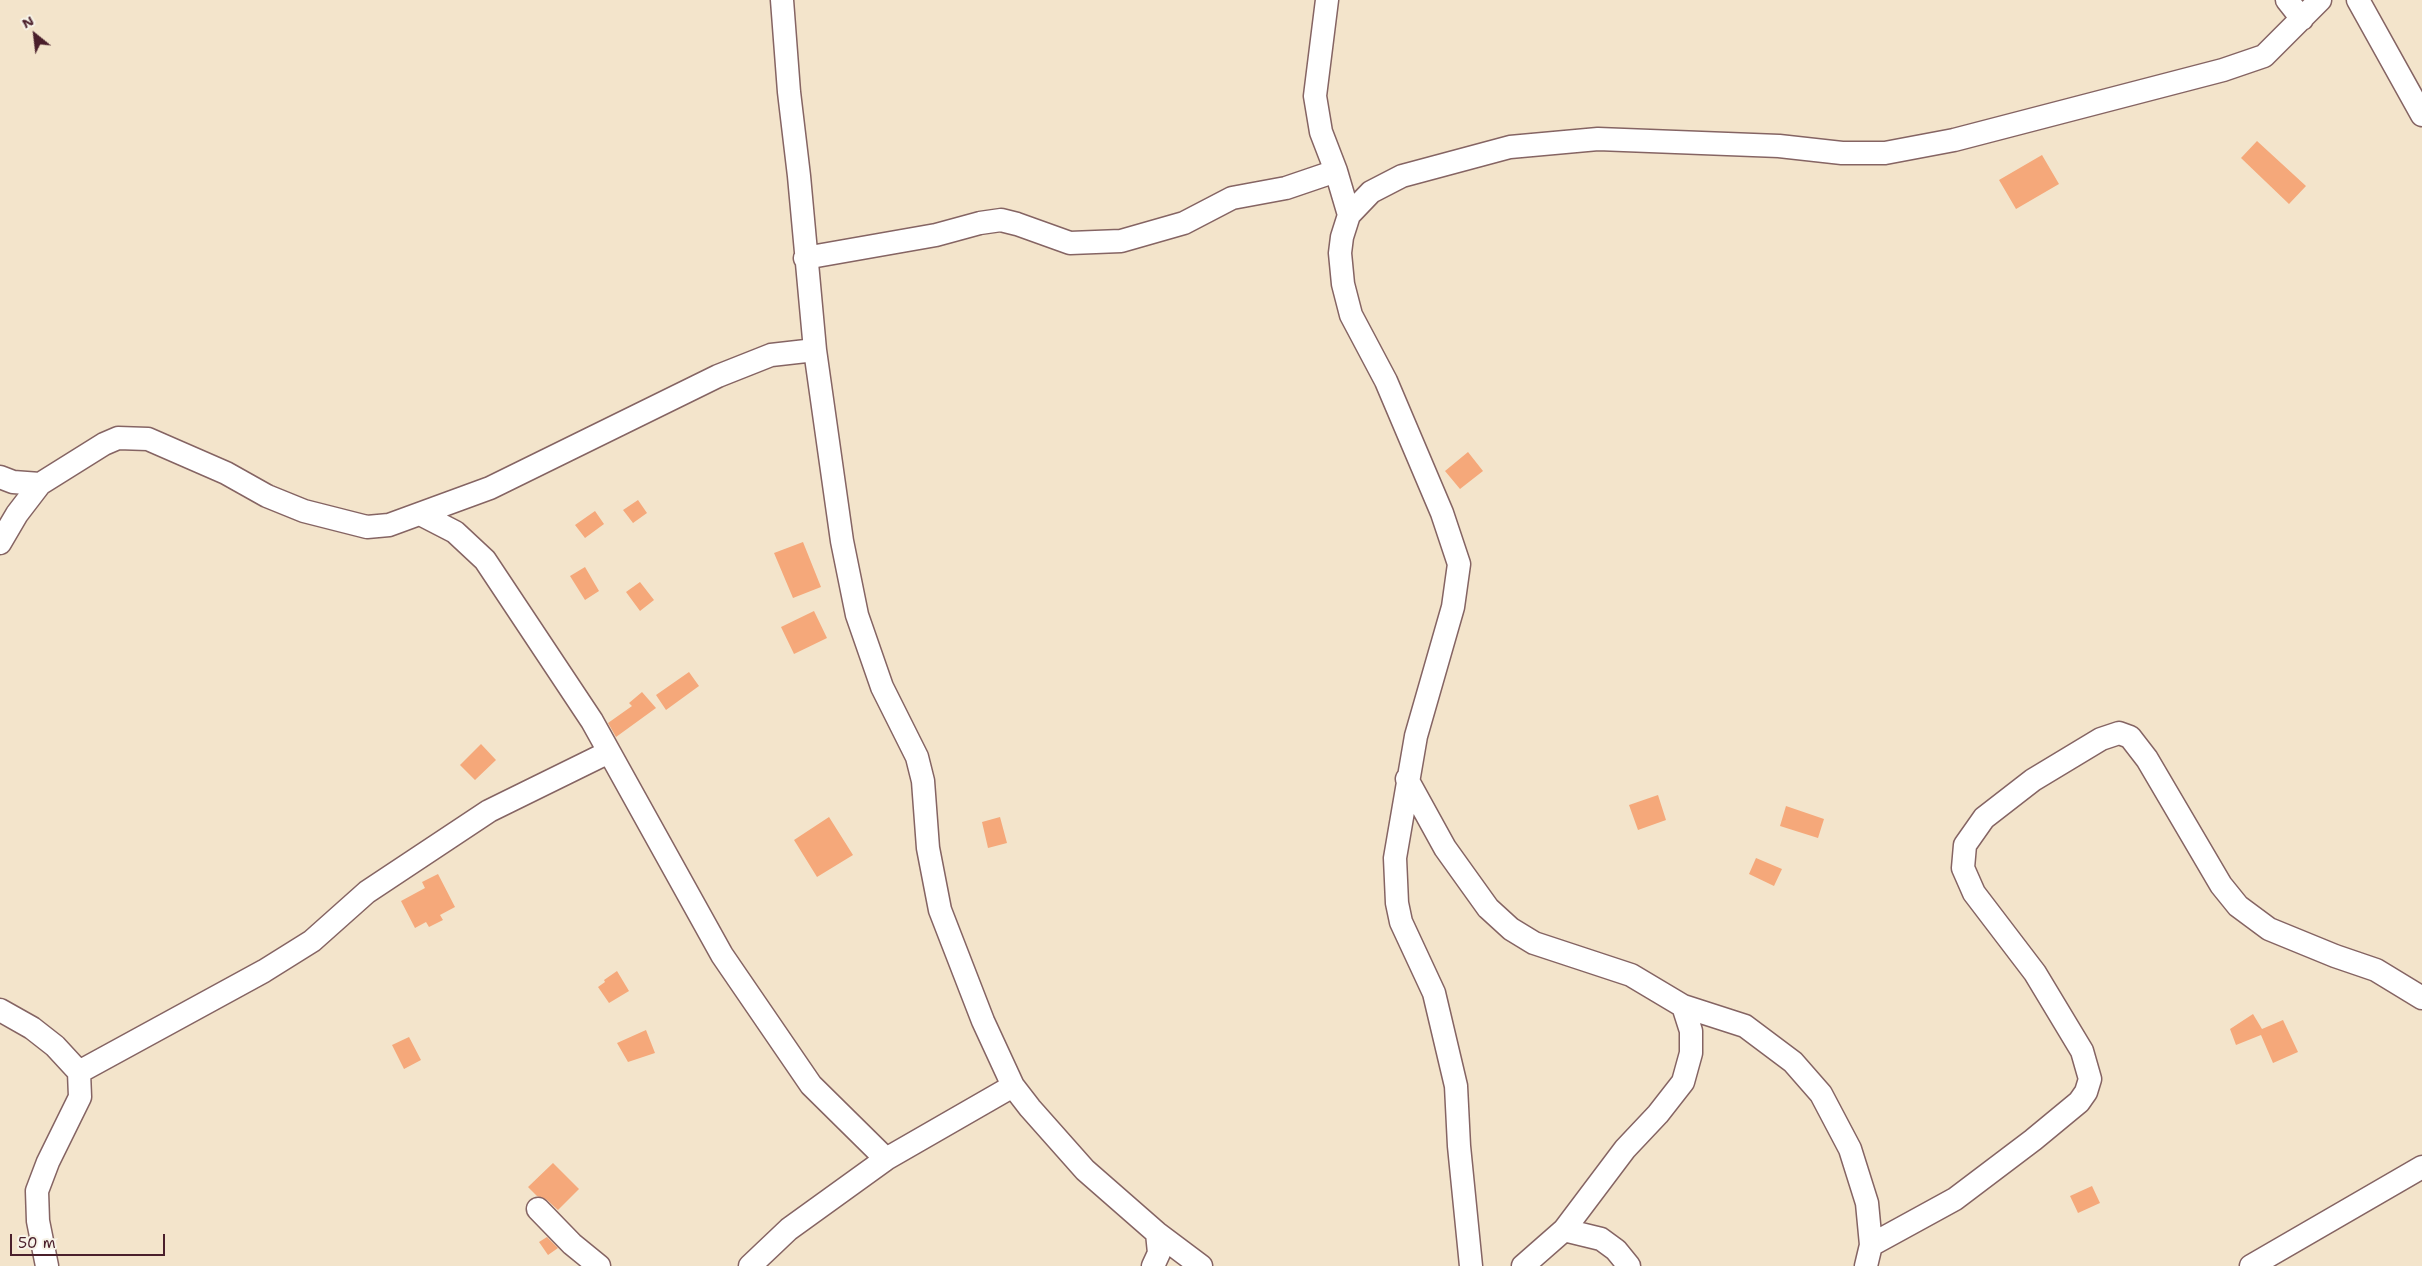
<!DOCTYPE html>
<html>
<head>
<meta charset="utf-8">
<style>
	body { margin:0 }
	#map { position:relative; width:2422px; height:1266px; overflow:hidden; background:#f3e4cb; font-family:"Shantell Sans",sans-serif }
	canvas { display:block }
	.north { position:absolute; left:10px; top:10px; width:50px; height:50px; -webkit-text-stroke:4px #f7f3e8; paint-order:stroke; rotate:331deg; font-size:14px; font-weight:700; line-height:20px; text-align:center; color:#4a1f2b }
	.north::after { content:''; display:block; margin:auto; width:18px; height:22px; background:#4a1f2b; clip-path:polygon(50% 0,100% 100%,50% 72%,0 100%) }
	.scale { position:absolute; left:10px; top:1234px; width:155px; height:22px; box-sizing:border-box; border:2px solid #4a1f2b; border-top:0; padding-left:6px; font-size:15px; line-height:18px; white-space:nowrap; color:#4a1f2b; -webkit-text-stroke:4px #f7f3e8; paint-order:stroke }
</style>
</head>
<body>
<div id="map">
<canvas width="2422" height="1266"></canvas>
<div class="north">N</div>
<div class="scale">50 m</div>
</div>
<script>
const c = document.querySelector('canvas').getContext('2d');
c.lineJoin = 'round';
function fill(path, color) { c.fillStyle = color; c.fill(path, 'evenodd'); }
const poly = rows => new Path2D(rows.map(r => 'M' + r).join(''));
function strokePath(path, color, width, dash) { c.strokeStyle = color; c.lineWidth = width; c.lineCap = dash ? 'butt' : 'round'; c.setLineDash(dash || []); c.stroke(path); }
fill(poly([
	[2257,141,2306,186,2289,204,2241,158],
	[2042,155,2059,184,2016,209,1999,180],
	[1468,452,1483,471,1460,489,1445,471],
	[638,500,647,513,633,523,623,510],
	[595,511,604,524,585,538,575,525],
	[803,542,821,587,793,598,774,553],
	[585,567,599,591,585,600,570,576],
	[640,582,654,600,640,611,626,592],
	[814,611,827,638,794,654,781,627],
	[689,672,699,686,666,710,656,695],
	[642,692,656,708,616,737,608,723,632,706,629,703],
	[481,744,496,760,475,780,460,765],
	[1658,795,1666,820,1638,830,1629,805],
	[1786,806,1824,819,1818,838,1780,826],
	[829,817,853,855,817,877,794,840],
	[1000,817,1007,843,988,848,982,822],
	[1756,858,1782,869,1774,886,1749,874],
	[438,874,455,907,440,915,443,920,429,927,426,922,415,928,401,901,425,888,422,882],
	[617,971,629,991,609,1003,598,987,605,982,604,980],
	[2253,1014,2262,1029,2283,1020,2298,1052,2273,1063,2261,1035,2236,1045,2230,1029],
	[646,1030,655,1053,628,1062,617,1043],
	[409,1037,421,1060,404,1069,392,1045],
	[553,1163,579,1189,558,1210,547,1200,537,1196,528,1187],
	[2092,1186,2100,1203,2078,1213,2070,1196],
	[547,1237,558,1248,548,1255,539,1242]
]), '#f5a87a');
const street = poly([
	[782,0,789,92,799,176,815,350,842,541,857,615,882,687,917,757,923,781,928,848,940,910,983,1021,1013,1086,1030,1108,1085,1170,1157,1233,1201,1266],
	[1327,0,1315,96,1321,132,1336,171,1349,215],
	[2287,0,2302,19],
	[2358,0,2422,115],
	[805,258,936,235,980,223,1001,220,1017,224,1070,243,1121,241,1184,223,1232,198,1286,188,1336,171],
	[0,477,13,482,40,484,104,444,118,438,148,439,226,473,267,496,304,511,367,527,389,525,490,488,718,376,771,355,815,350],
	[422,515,455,532,485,560,592,721,722,955,811,1085,886,1159],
	[0,543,17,514,40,484],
	[1407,779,1445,848,1488,908,1511,929,1534,943,1631,975,1683,1006,1745,1026,1793,1062,1821,1094,1850,1149,1867,1203,1871,1245,1866,1266],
	[0,1010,32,1028,55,1046,79,1072,80,1097,48,1162,37,1191,38,1221,47,1266],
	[79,1072,264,971,312,941,367,892,489,811,609,752],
	[538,1209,572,1244,599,1266],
	[1564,1230,1601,1239,1616,1250,1629,1266],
	[1871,1245,1955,1199,2033,1140,2079,1102,2086,1092,2090,1079,2082,1051,2035,973,1974,893,1963,868,1965,845,1984,818,2033,780,2101,739,2119,733,2130,737,2147,759,2221,885,2238,906,2269,929,2335,956,2376,970,2422,998],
	[750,1266,789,1229,886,1159,1013,1086],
	[1153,1266,1159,1253,1157,1233],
	[1471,1266,1459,1146,1456,1086,1434,993,1401,922,1397,903,1395,858,1416,736,1453,607,1459,564,1442,513,1386,381,1351,315,1343,284,1340,253,1342,237,1349,215,1371,192,1402,176,1510,147,1598,139,1779,146,1842,153,1885,153,1954,140,2223,70,2264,56,2320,0],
	[1523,1266,1564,1230,1625,1149,1658,1114,1683,1082,1691,1053,1691,1031,1683,1006],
	[2251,1266,2422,1167]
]);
strokePath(street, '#856463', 25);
strokePath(street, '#fff', 22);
</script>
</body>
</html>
